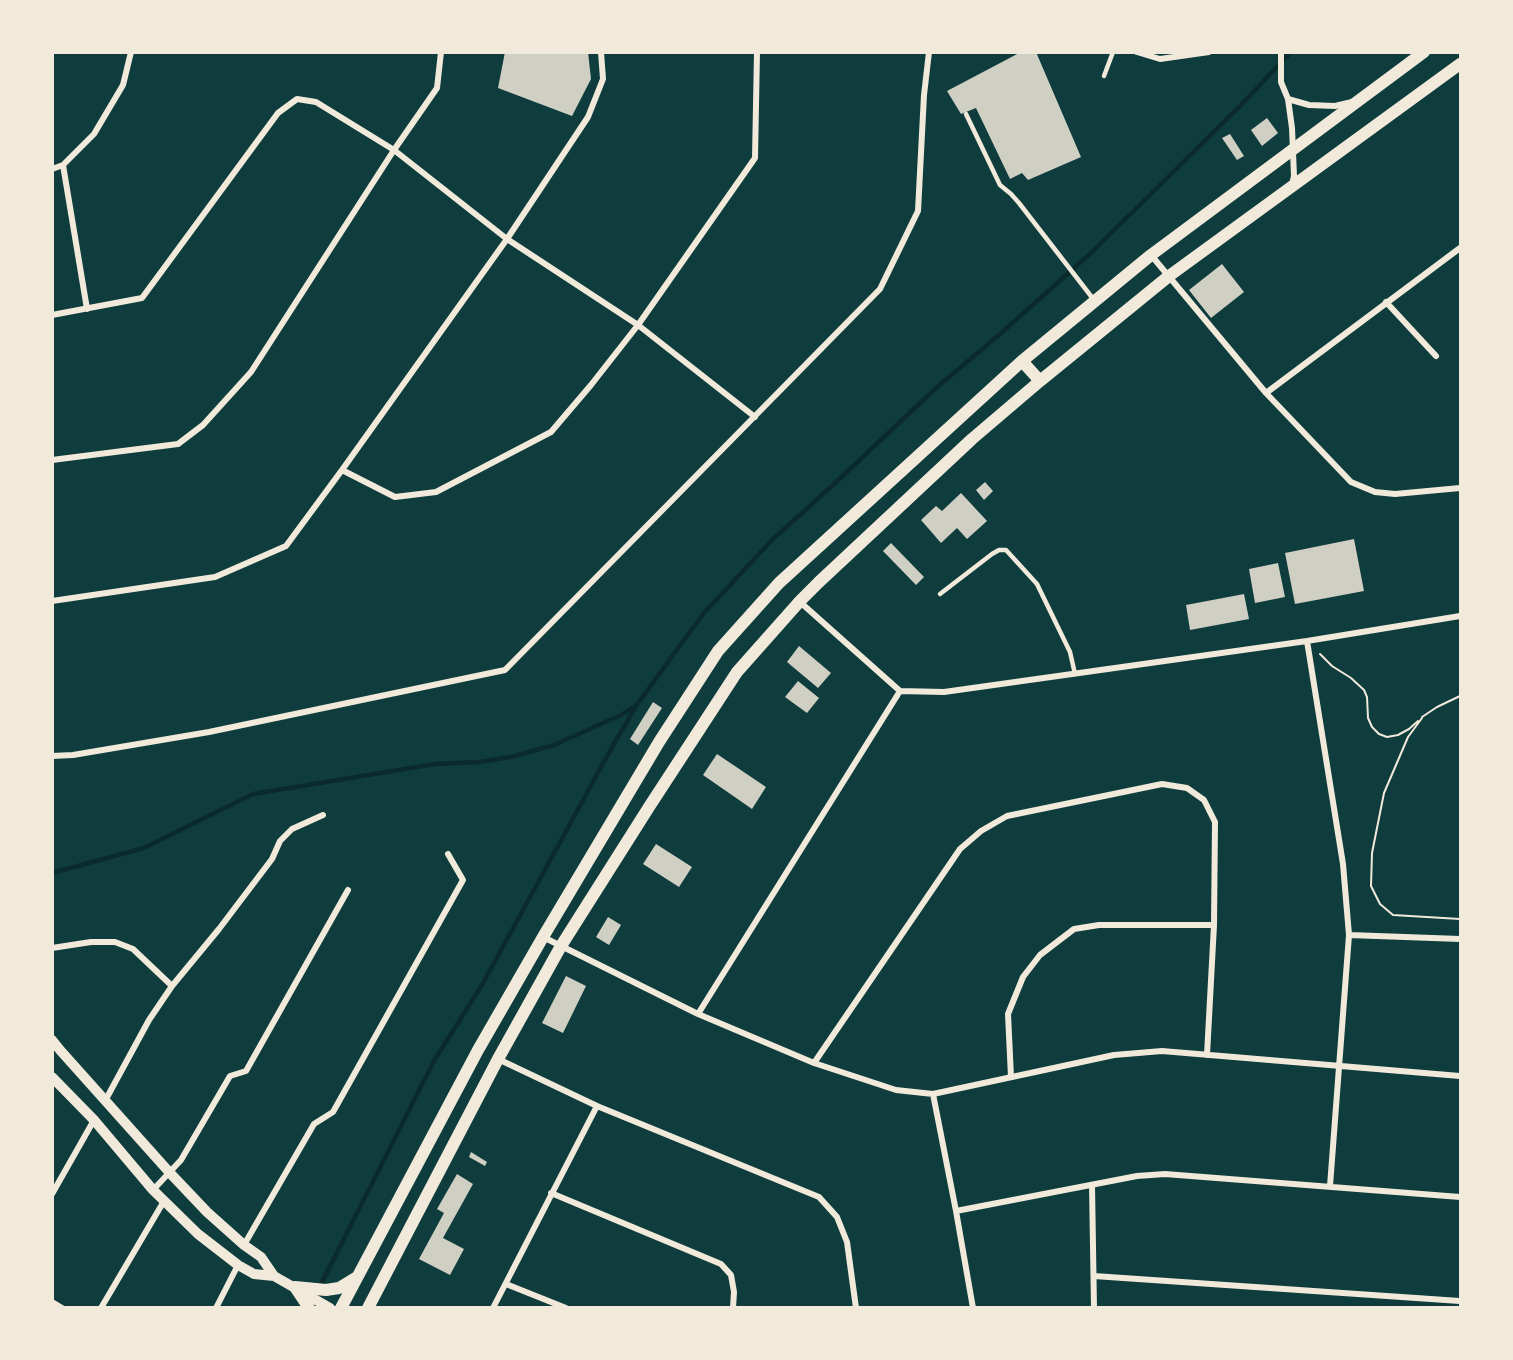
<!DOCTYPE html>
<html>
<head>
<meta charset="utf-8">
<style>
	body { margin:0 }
	#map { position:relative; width:1513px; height:1360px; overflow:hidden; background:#0f3d3e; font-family:Roboto,sans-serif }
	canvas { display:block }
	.frame { position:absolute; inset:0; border:54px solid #f1e9da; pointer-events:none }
</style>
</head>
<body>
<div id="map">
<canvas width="1513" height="1360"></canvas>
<div class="frame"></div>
</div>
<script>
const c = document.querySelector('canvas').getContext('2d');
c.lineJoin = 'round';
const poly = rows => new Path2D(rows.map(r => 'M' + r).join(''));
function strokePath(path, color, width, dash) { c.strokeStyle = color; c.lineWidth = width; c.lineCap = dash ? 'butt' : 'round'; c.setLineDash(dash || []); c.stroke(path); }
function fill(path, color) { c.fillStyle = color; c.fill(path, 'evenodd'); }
strokePath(poly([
	[52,873,144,848,253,794,435,764,479,762,511,757,554,745,621,715,633,707],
	[319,1288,435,1059,482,985,611,749,636,706,703,614,773,539,832,486,936,388,999,335,1092,252,1241,105,1291,52]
]), '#0a2a2b', 4.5);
fill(poly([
	[505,52,588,52,591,79,572,116,498,88],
	[1021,52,1036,52,1081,157,1028,180,1022,173,1010,179,976,108,961,114,947,91],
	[1267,118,1278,133,1262,146,1251,130],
	[1230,134,1244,156,1237,160,1222,138],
	[1222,264,1244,292,1211,318,1189,290],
	[985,482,993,491,984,500,976,490],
	[961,493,987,521,967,539,957,528,941,543,921,520,936,506,942,511],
	[1354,539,1364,591,1295,604,1285,553],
	[891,543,924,577,916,585,883,551],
	[1278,563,1285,597,1255,603,1249,569],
	[1244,594,1249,619,1190,630,1186,605],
	[799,646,831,673,818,688,787,662],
	[798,681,819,698,807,713,785,697],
	[653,702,662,708,638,745,630,739],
	[717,754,766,787,752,809,703,775],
	[656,844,692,867,679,887,643,864],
	[608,917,621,925,609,945,596,937],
	[566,976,586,986,563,1033,542,1023],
	[471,1152,487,1162,485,1166,469,1157],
	[457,1174,473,1184,443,1238,464,1249,450,1275,419,1259,444,1213,437,1209]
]), '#cfcfc3');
strokePath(poly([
	[1320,654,1332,666,1351,678,1364,690,1367,697,1368,718,1372,727,1379,734,1387,737,1398,735,1409,729,1418,721],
	[1422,717,1437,707,1460,696],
	[1422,718,1408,737,1384,793,1372,853,1371,886,1380,904,1393,915,1460,919]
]), '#f1e9da', 2);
strokePath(poly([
	[1104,76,1113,52],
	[966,114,1000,185,1011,194,1019,203,1094,300],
	[940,594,992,554,999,550,1006,550,1037,584,1070,652,1075,674]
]), '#f1e9da', 4.5);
strokePath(poly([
	[1137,52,1160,59,1209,52],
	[1281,52,1281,82,1288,99,1292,128,1294,176,1292,185],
	[1288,99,1309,105,1335,106,1352,102],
	[63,165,87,309],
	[52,169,63,165,94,134,123,85,131,52],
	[1151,255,1266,393,1351,482,1375,492,1395,494,1460,488],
	[1386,302,1436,356],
	[52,315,142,298,278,113,297,99,316,102,394,150,507,239,638,325,755,417],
	[1266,393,1460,248],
	[52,460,178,444,203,425,251,372,394,150,437,88,441,52],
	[342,470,395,497,436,492,551,432,591,385,638,325,755,158,757,52],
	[52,601,215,577,286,546,342,470,507,239,588,117,603,79,601,52],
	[800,602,900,691,944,692,1307,641,1460,616],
	[1307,641,1343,864,1349,935,1330,1186],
	[52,756,73,755,209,732,505,670,880,289,918,211,924,95,929,52],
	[1349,935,1460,939],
	[543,937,698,1014,814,1063,896,1090,933,1094,1114,1055,1162,1051,1460,1076],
	[52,948,91,942,115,942,133,949,172,986],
	[698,1014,900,691],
	[498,1059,597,1106,819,1197,837,1217,847,1242,856,1308],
	[814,1063,960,849,981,831,1007,816,1162,784,1187,788,1204,800,1215,822,1214,925,1207,1055],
	[1011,1077,1008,1014,1023,977,1040,955,1074,929,1099,925,1214,925],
	[933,1094,956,1211,973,1308],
	[105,1101,149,1020,172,986,219,929,272,859,280,841,292,829,323,815],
	[1092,1185,1094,1308],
	[153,1190,181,1160,230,1076,246,1071,348,890],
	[551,1193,721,1264,731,1275,734,1292,733,1308],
	[52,1194,94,1120],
	[956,1211,1137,1176,1165,1174,1460,1197],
	[244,1245,314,1124,333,1112,463,880,448,854],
	[1094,1276,1460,1301],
	[506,1284,566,1308],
	[52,1302,62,1308],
	[101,1308,164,1201],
	[216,1308,238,1265],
	[493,1308,597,1106]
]), '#f1e9da', 6);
strokePath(poly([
	[52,1040,60,1050,170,1173,207,1212,244,1245,261,1257,274,1276],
	[52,1077,94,1120,153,1190,198,1234,238,1265,254,1274,274,1276,330,1308]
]), '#f1e9da', 10);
strokePath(poly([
	[1022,361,1040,381],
	[295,1287,326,1290,339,1288,357,1277],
	[295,1287,309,1308],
	[341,1308,478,1050,543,937,659,742,718,651,779,583,1022,361,1151,255,1424,52],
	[368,1308,498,1059,561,946,649,807,737,672,800,601,819,582,972,439,1040,381,1169,276,1460,64]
]), '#f1e9da', 12);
</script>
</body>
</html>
